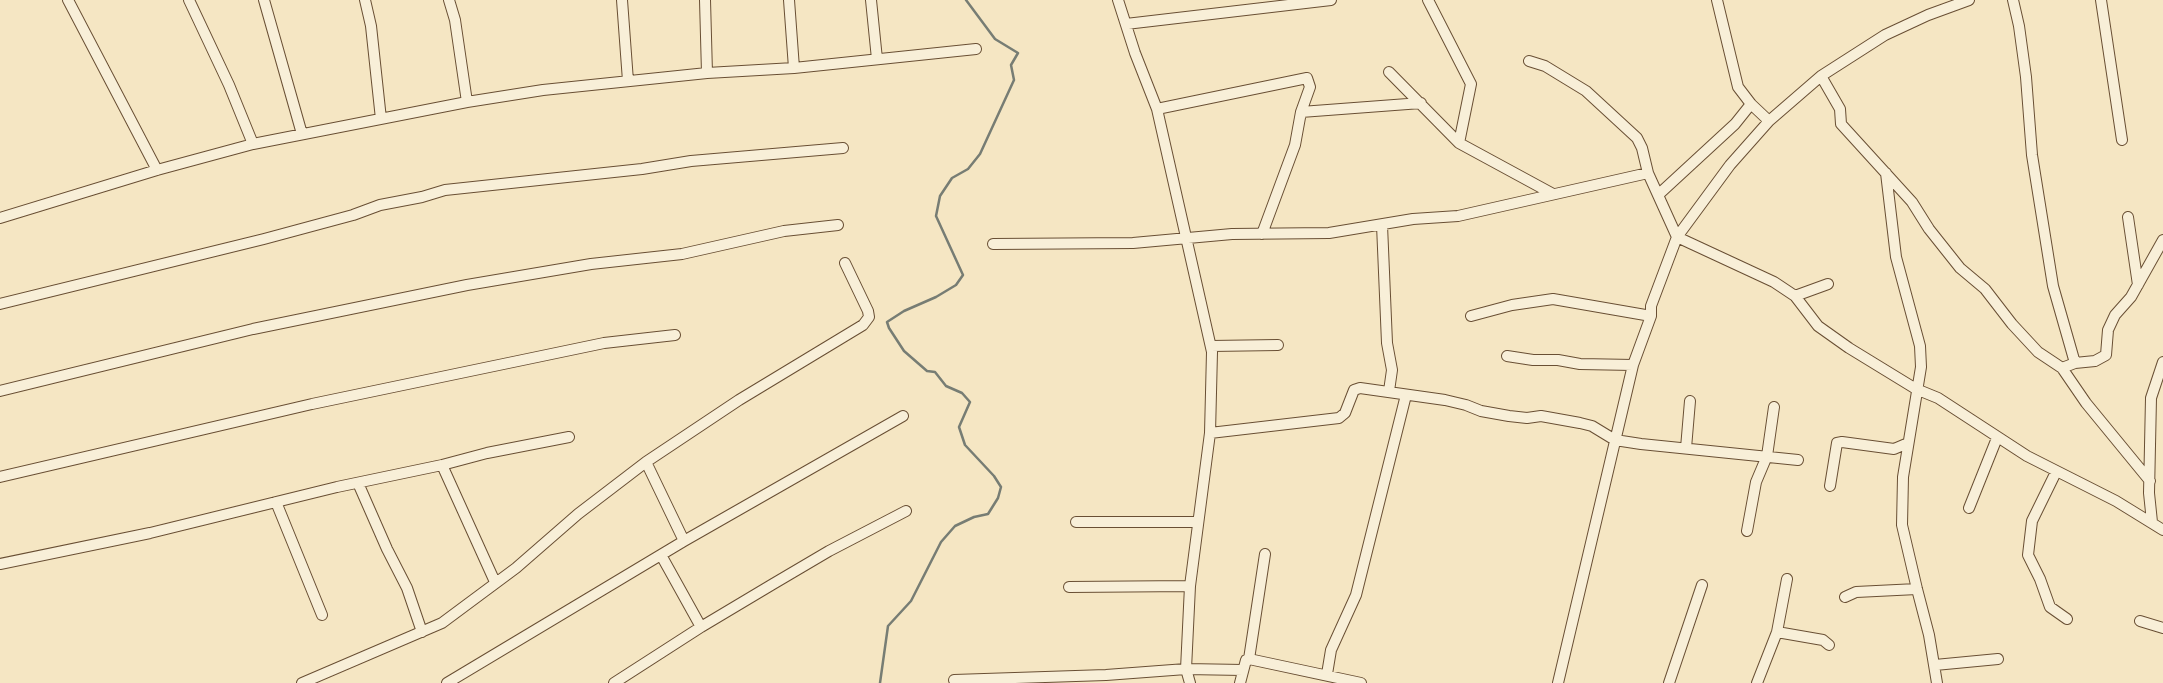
<!DOCTYPE html>
<html>
<head>
<meta charset="utf-8">
<style>
	body { margin:0 }
	canvas { display:block; background:#f5e6c3 }
</style>
</head>
<body>
<canvas width="2163" height="683"></canvas>
<script>
const c = document.querySelector('canvas').getContext('2d');
c.lineJoin = 'round';
const poly = rows => new Path2D(rows.map(r => 'M' + r).join(''));
function strokePath(path, color, width, dash) { c.strokeStyle = color; c.lineWidth = width; c.lineCap = dash ? 'butt' : 'round'; c.setLineDash(dash || []); c.stroke(path); }
strokePath(poly([
	[880,683,888,626,911,601,941,542,955,526,974,517,988,514,998,498,1001,487,994,476,965,445,959,427,970,402,962,393,946,386,935,372,927,371,904,351,889,328,887,322,904,311,936,297,956,285,963,275,936,216,940,196,952,178,968,169,980,154,1014,80,1011,65,1018,53,995,39,966,0]
]), '#777d74', 2.5);
const minor = poly([
	[68,0,157,170],
	[189,0,229,85,253,144],
	[264,0,302,134],
	[365,0,371,26,381,119],
	[449,0,455,20,467,102],
	[622,0,628,81],
	[705,0,707,73],
	[789,0,794,68],
	[871,0,877,59],
	[1118,0,1135,53,1157,109,1212,352,1210,433,1190,586,1186,669,1190,683],
	[1428,0,1471,84,1459,143],
	[1717,0,1738,87,1751,104,1769,121],
	[2013,0,2019,26,2026,77,2032,155,2053,286,2075,363],
	[2101,0,2122,140],
	[1126,24,1331,0],
	[1529,61,1545,66,1586,91,1637,138,1642,148,1648,173,1677,237,1774,282,1795,296,1818,326,1849,348,1916,389,1938,398,2027,456,2116,501,2163,530],
	[1389,72,1459,143,1553,194],
	[1821,76,1840,109,1841,124,1912,202,1929,229,1960,268,1985,289,2012,324,2038,352,2062,368],
	[1157,109,1307,78,1310,87,1301,112,1295,145,1262,234],
	[1301,112,1421,103],
	[1886,173,1896,257,1920,346,1921,367,1903,477,1902,525,1917,589,1929,635,1937,683],
	[1658,195,1735,124,1751,104],
	[2128,217,2138,285],
	[0,218,157,170,253,144,467,102,543,90,707,73,794,68,976,49],
	[1382,225,1387,343,1392,370,1389,391],
	[993,244,1133,243,1232,234,1329,233,1413,219,1458,216,1648,173],
	[1795,296,1828,284],
	[0,304,264,239,353,215,380,205,422,197,445,190,642,169,691,161,843,148],
	[1471,316,1512,305,1553,299,1651,316],
	[1211,346,1278,345],
	[1507,356,1533,360,1558,360,1580,364,1633,365],
	[0,391,253,329,467,285,591,264,682,254,784,231,838,225],
	[1210,433,1339,418,1345,413,1354,390,1360,388,1445,400,1466,405,1481,411,1509,416,1527,418,1541,416,1580,423,1592,426,1615,440,1641,444,1798,460],
	[1686,448,1690,401],
	[646,462,684,541],
	[442,465,495,582],
	[2056,472,2032,521,2028,555,2040,579,2050,607,2067,619],
	[0,477,312,404,604,343,675,335],
	[2150,481,2086,403,2062,368,2075,363,2095,361,2106,355,2108,330,2115,315,2131,297,2163,240],
	[358,483,387,549,407,588,422,632],
	[1830,486,1837,443,1842,442,1894,449,1908,443],
	[276,502,322,615],
	[1969,508,1997,438],
	[1076,522,1197,522],
	[2152,522,2149,493,2151,398,2163,362],
	[1747,531,1756,482,1767,456,1774,407],
	[661,555,701,627],
	[0,564,150,533,337,487,442,465,487,453,569,437],
	[1069,587,1190,586],
	[1845,597,1856,592,1917,589],
	[2140,621,2163,628],
	[1777,632,1823,640,1829,645],
	[1249,659,1361,683],
	[1935,665,1998,659],
	[1327,674,1331,650,1356,595,1406,395],
	[954,680,1106,675,1186,669,1243,670],
	[302,683,442,623,516,568,578,514,646,462,739,400,863,325,869,317,868,311,845,263],
	[447,683,684,541,903,416],
	[614,683,701,627,773,584,829,551,906,511],
	[1240,683,1246,660,1249,659,1265,554],
	[1558,683,1633,365,1651,316,1651,306,1677,237,1730,165,1769,121,1821,76,1885,35,1928,15,1969,0],
	[1669,683,1702,585],
	[1757,683,1777,632,1787,579]
]);
strokePath(minor, '#694f34', 12);
strokePath(minor, '#f8efd8', 10);
</script>
</body>
</html>
